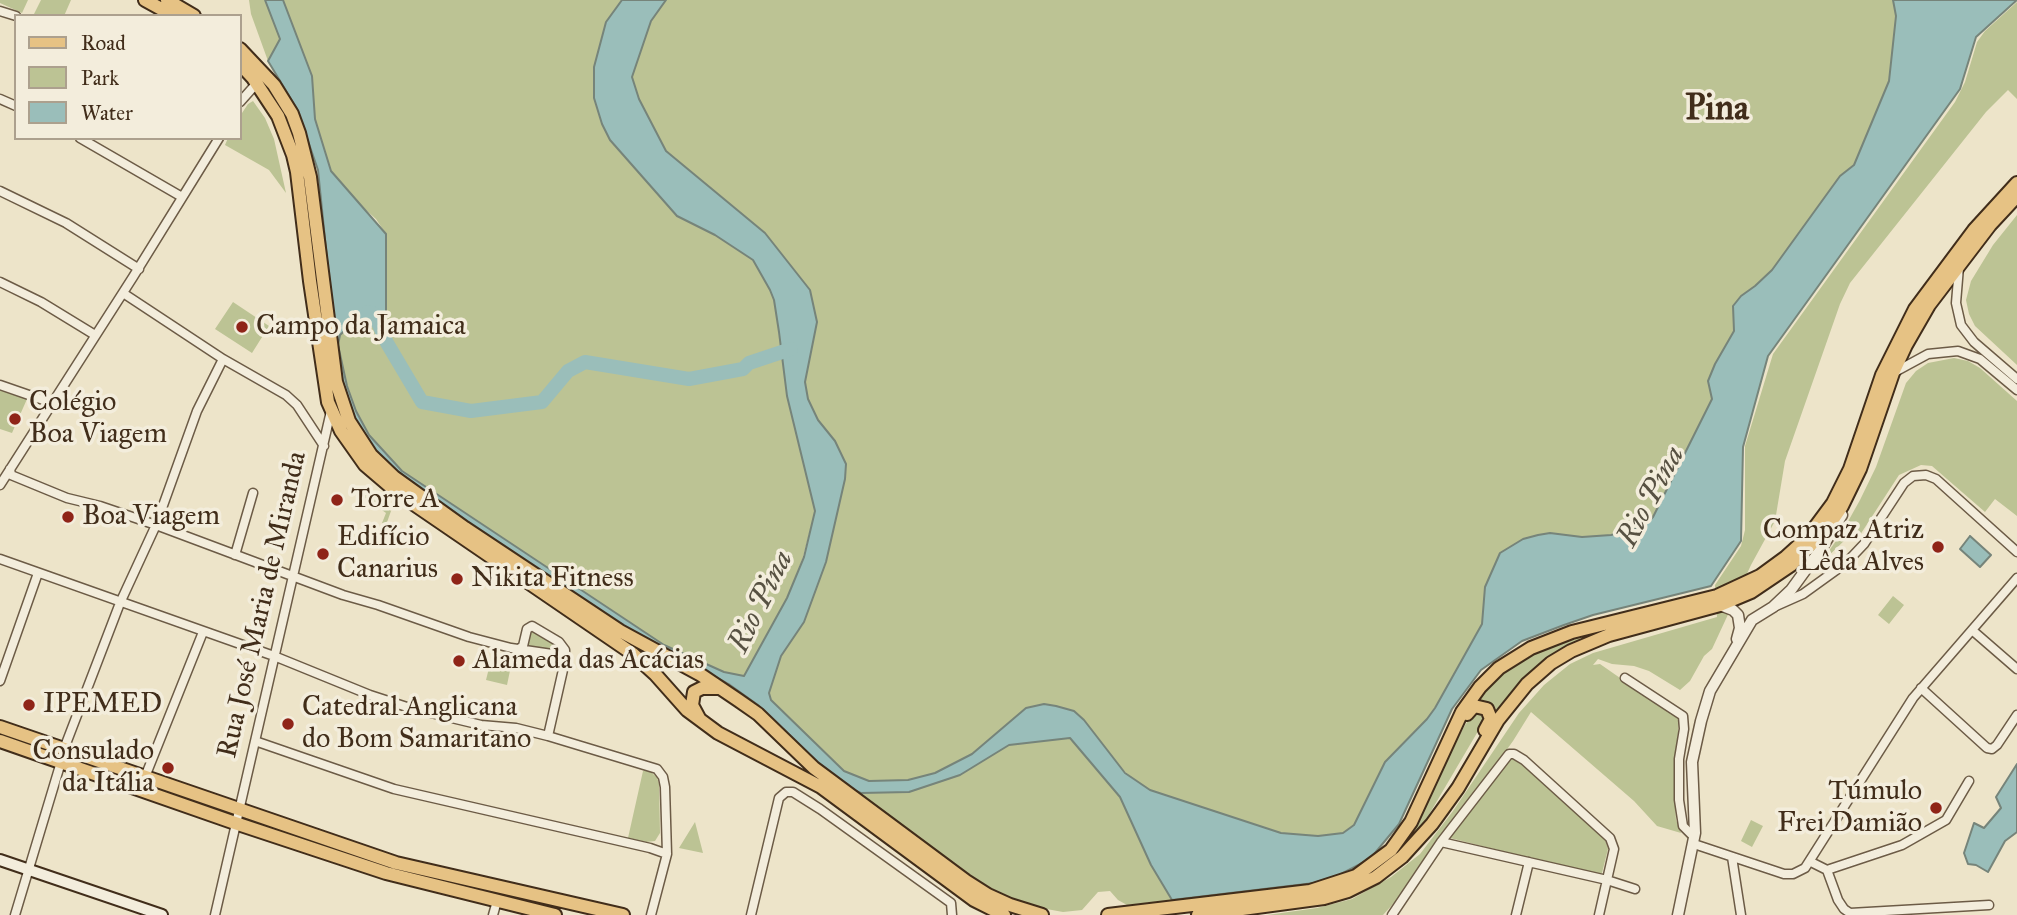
<!DOCTYPE html>
<html>
<head>
<meta charset="utf-8">
<style>
	body { margin:0 }
	#map { position:relative; width:2017px; height:915px; overflow:hidden; background:#ede4c9; font-family:"IM FELL Great Primer",serif }
	canvas { display:block }
	.legend { position:absolute; left:14px; top:14px; width:228px; height:126px; box-sizing:border-box; background:#f3eddc; border:2px solid #aca08e; margin:0; padding:9px 12px; list-style:none; font-size:21px; color:#412d1a }
	.legend li { display:flex; align-items:center; gap:14px; height:35px }
	.legend b { width:35px; border:2px solid #aca08e }
</style>
</head>
<body>
<div id="map">
<canvas width="2017" height="915"></canvas>
<ul class="legend">
<li><b style="height:9px;background:#e6c284"></b>Road</li>
<li><b style="height:19px;background:#bcc394"></b>Park</li>
<li><b style="height:19px;background:#9abeba"></b>Water</li>
</ul>
</div>
<script>
const c = document.querySelector('canvas').getContext('2d');
c.lineJoin = 'round';
function fill(path, color) { c.fillStyle = color; c.fill(path, 'evenodd'); }
const poly = rows => new Path2D(rows.map(r => 'M' + r).join(''));
function strokePath(path, color, width, dash) { c.strokeStyle = color; c.lineWidth = width; c.lineCap = dash ? 'butt' : 'round'; c.setLineDash(dash || []); c.stroke(path); }
function label(font, color, halo, rows, align = 'center') {
  c.font = font + ' "IM FELL Great Primer",serif'; c.lineWidth = 7; c.setLineDash([]); c.textBaseline = 'middle'; c.strokeStyle = halo; c.fillStyle = color; for (const [text, x, y, turn = 0] of rows) {
    c.save(); c.translate(x, y); c.rotate((+turn || 0) * Math.PI / 180); c.textAlign = isNaN(turn) ? turn : align; if (halo) c.strokeText(text, 0, 0); c.fillText(text, 0, 0); c.restore();
  }
}
fill(poly([
	[0,0,28,0,22,13,0,3],
	[41,0,71,0,64,16,33,16],
	[249,0,265,0,280,39,268,61,251,14],
	[283,0,622,0,606,22,594,67,677,216,715,235,753,260,770,290,774,300,779,332,787,396,815,511,803,557,787,598,744,676,724,672,664,645,402,471,369,435,356,411,347,386,338,345,340,335,353,323,386,324,386,234,376,219,356,201,331,171,315,119,312,76],
	[666,0,1893,0,1896,16,1889,81,1854,165,1840,176,1772,270,1755,286,1741,296,1733,306,1734,331,1708,381,1712,399,1653,517,1643,527,1611,535,1582,537,1550,533,1538,535,1523,539,1500,553,1485,587,1482,624,1435,708,1427,719,1385,762,1354,825,1343,833,1318,836,1281,833,1150,790,1138,784,1116,763,1026,708,972,754,935,773,908,780,869,781,844,771,771,700,769,693,781,656,804,622,826,562,845,479,835,441,818,420,808,399,805,382,817,322,810,290,765,233,666,151,639,99,632,77,651,21],
	[2017,2,2017,99,2008,90,1986,112,1850,283,1840,304,1785,461,1775,521,1751,565,1712,649,1704,656,1690,681,1680,690,1649,671,1634,666,1612,664,1598,659,1593,665,1600,664,1679,719,1674,786,1676,820,1681,833,1657,826,1634,801,1531,712,1513,741,1404,892,1383,915,1267,915,1317,908,1352,899,1391,877,1420,854,1453,811,1519,713,1544,685,1570,664,1593,653,1717,617,1715,585,1741,546,1745,530,1745,446,1773,354,1955,102,1965,82,1977,42,1985,31],
	[253,101,265,118,274,139,286,193,269,170,225,145,228,138,240,138,240,116,248,104],
	[2017,215,2017,365,1975,326,1969,314,1966,300,1971,281,1993,245],
	[233,302,269,326,252,353,215,329],
	[1954,358,1968,361,1980,368,2017,401,2017,516,1995,499,1985,512,1932,466,1921,465,1899,475,1860,535,1848,537,1818,566,1841,534,1860,500,1876,467,1906,383,1916,371,1928,363],
	[0,390,27,399,12,433,0,429],
	[366,493,391,511,386,525,382,523,386,513,364,497],
	[1893,596,1904,605,1889,624,1878,615],
	[532,630,558,646,558,648,553,651,529,646,527,644,530,633],
	[1596,631,1560,649,1546,659,1514,688,1496,712,1489,702,1476,699,1495,678,1530,654,1569,639],
	[492,656,512,661,507,685,486,680],
	[1475,711,1485,715,1484,721,1427,818,1395,855,1376,870,1362,877,1388,860,1409,836,1465,725],
	[1070,738,1120,797,1151,865,1172,900,1127,905,1118,900,1110,891,1098,892,1082,910,1063,912,1019,904,969,878,846,787,960,775,1009,745],
	[1514,756,1604,837,1608,849,1602,873,1598,875,1450,838,1449,834,1506,759],
	[648,770,657,777,659,784,660,833,655,841,646,842,628,838,643,771],
	[1751,820,1763,826,1752,847,1741,841],
	[695,822,703,853,679,848]
]), '#bcc394');
const water = poly([
	[265,0,283,0,312,76,315,119,331,171,386,234,386,324,353,323,340,335,338,345,347,386,356,411,369,435,402,471,664,645,724,672,744,676,787,598,804,557,815,511,787,396,779,332,774,300,770,290,753,260,715,235,677,216,610,140,602,124,594,98,594,67,606,22,622,0,666,0,651,21,632,77,639,99,666,151,765,233,810,290,817,322,805,382,808,399,818,420,835,441,846,464,845,479,826,562,804,622,781,656,769,693,771,700,844,771,869,781,908,780,935,773,972,754,1026,708,1044,704,1056,706,1074,711,1084,720,1125,773,1150,790,1281,833,1318,836,1343,833,1354,825,1385,762,1427,719,1435,708,1482,624,1485,587,1500,553,1523,539,1538,535,1550,533,1582,537,1611,535,1643,527,1653,517,1712,399,1708,381,1715,364,1734,331,1733,306,1741,296,1755,286,1772,270,1840,176,1854,165,1889,81,1896,16,1893,0,2017,0,1976,37,1960,89,1768,356,1743,447,1741,541,1711,586,1593,615,1564,625,1522,641,1481,670,1452,709,1399,824,1370,859,1339,875,1314,883,1172,900,1151,865,1120,797,1070,738,1009,745,960,775,909,792,861,793,846,787,816,763,758,705,730,685,614,621,397,476,363,436,340,387,318,170,297,109,268,61,280,39,265,0],
	[1970,536,1991,555,1980,567,1960,549,1970,536],
	[2017,764,2017,832,2005,841,1988,872,1976,865,1968,864,1964,853,1974,823,1984,828,2001,808,1996,797,2017,764]
]);
fill(water, '#9abeba');
strokePath(water, '#76847a', 2);
strokePath(poly([
	[368,312,374,314,387,343,422,402,471,411,542,402,568,371,585,362,689,379,743,369,749,363,791,349]
]), '#9abeba', 14);
const minor = poly([
	[0,11,16,16],
	[0,99,16,106],
	[240,102,257,83],
	[80,138,182,197],
	[0,191,66,223,139,269],
	[1959,267,1956,303,1961,325,1974,342,2017,379],
	[0,282,41,302,95,335],
	[123,293,223,359,286,395,297,405,324,446],
	[1893,373,1928,354,1958,351,1980,359,2017,390],
	[0,385,52,403],
	[10,469,11,475,67,498,100,506,156,525,343,595,378,605,469,637,511,648,559,655,565,661,548,736],
	[0,485,133,277,219,138],
	[235,555,253,493],
	[0,559,274,656,370,695,410,708,481,725,516,728,548,736,657,769,663,777,665,787,667,854,651,915],
	[1776,606,1803,594,1846,563,1864,544,1904,483,1913,476,1926,475,1936,479,2017,552],
	[1972,630,2017,669],
	[519,649,523,646,527,629,532,626,559,642,565,650,565,661],
	[1625,678,1683,716,1684,729,1679,759,1679,800,1683,826,1691,834,1695,833],
	[0,681,38,573],
	[1921,688,1987,748,1992,749,1997,745,2017,715],
	[255,741,394,789,650,848,667,854],
	[64,749,120,603,156,525,197,411,223,359],
	[145,777,203,632],
	[1441,842,1607,880,1635,889],
	[1694,844,1784,874,1793,874,1805,868,1913,698,2017,578],
	[1732,857,1741,915],
	[1811,862,1827,870,1838,900,1844,909,1850,913,1989,905],
	[1827,870,1902,845,1946,820,1969,781],
	[15,915,61,762],
	[215,915,331,411],
	[493,915,497,901],
	[751,915,779,798,786,792,793,792,820,809,951,903,952,915],
	[1392,915,1441,842,1509,754,1514,754,1524,760,1610,838,1614,849,1599,915],
	[1516,915,1529,862]
]);
const tertiary = poly([
	[1720,605,1733,610,1738,615,1740,628,1737,639],
	[1678,915,1695,833,1692,762,1701,721,1710,691,1752,620,1773,607,1791,590,1823,546,1842,515]
]);
const secondary = poly([
	[0,860,162,915]
]);
const primary = poly([
	[145,0,174,16],
	[167,0,194,16],
	[240,49,274,85,292,114,299,133,310,177,336,382,349,421,371,455,394,477,465,528,620,631,701,675,738,700,758,714,814,768,966,881,988,895,1010,905,1042,915],
	[240,64,253,78,278,116,293,155,297,172,310,281,328,402,341,431,365,465,399,494,633,654,655,674,687,710,718,733,821,787,974,900,1004,915],
	[1467,714,1474,706,1487,709,1491,719,1485,730],
	[699,718,692,705,694,692,702,688,720,688],
	[0,727,396,863,623,915],
	[0,741,235,823,386,873,555,915],
	[1108,915,1310,891,1356,876,1391,850,1411,822,1462,712,1480,687,1499,668,1531,648,1572,632,1717,596,1760,576,1786,557,1807,538,1833,503,1850,469,1882,375,1915,309,1974,230,2017,183],
	[1198,915,1324,898,1348,891,1376,877,1402,857,1432,824,1458,788,1498,720,1527,684,1551,663,1571,651,1609,635,1720,605,1751,592,1791,565,1827,528,1842,506,1860,469,1893,373,1906,345,1929,305,1990,225,2017,196]
]);
strokePath(minor, '#6c5b46', 11);
strokePath(tertiary, '#6c5b46', 13);
strokePath(secondary, '#412d1a', 14);
strokePath(primary, '#412d1a', 16);
strokePath(minor, '#f3eddc', 8);
strokePath(tertiary, '#f3eddc', 10);
strokePath(secondary, '#f3eddc', 10);
strokePath(primary, '#e6c284', 12);
for (const [x, y, r, color] of [
	[242,327,7,"#8f2418"],
	[15,419,7,"#8f2418"],
	[337,500,7,"#8f2418"],
	[68,517,7,"#8f2418"],
	[1938,547,7,"#8f2418"],
	[323,554,7,"#8f2418"],
	[457,579,7,"#8f2418"],
	[459,661,7,"#8f2418"],
	[29,705,7,"#8f2418"],
	[288,724,7,"#8f2418"],
	[168,768,7,"#8f2418"],
	[1936,808,7,"#8f2418"]
]) { const dot = new Path2D(); dot.arc(x, y, r, 0, 2 * Math.PI); c.fillStyle = color; c.fill(dot); strokePath(dot, '#f3eddc', 2.5); }
label('28px', '#412d1a', '#f3eddc', [
	["Campo da Jamaica",256,327],
	["Colégio",29,403],
	["Boa Viagem",29,435],
	["Torre A",351,500],
	["Boa Viagem",82,517],
	["Compaz Atriz",1924,531,"right"],
	["Lêda Alves",1924,563,"right"],
	["Edifício",337,538],
	["Canarius",337,570],
	["Nikita Fitness",471,579],
	["Alameda das Acácias",473,661],
	["IPEMED",43,705],
	["Catedral Anglicana",302,708],
	["do Bom Samaritano",302,740],
	["Consulado",154,752,"right"],
	["da Itália",154,784,"right"],
	["Túmulo",1922,792,"right"],
	["Frei Damião",1922,824,"right"]
], 'left');
label('28px', '#412d1a', '#f3eddc', [
	["Rua José Maria de Miranda",263,605,-77]
]);
label('italic 30px', '#575142', '#f3eddc', [
	["Rio Pina",1652,497,-62],
	["Rio Pina",762,602,-64]
]);
label('bold 35px', '#412d1a', '#f3eddc', [
	["Pina",1717,110]
]);
</script>
</body>
</html>
